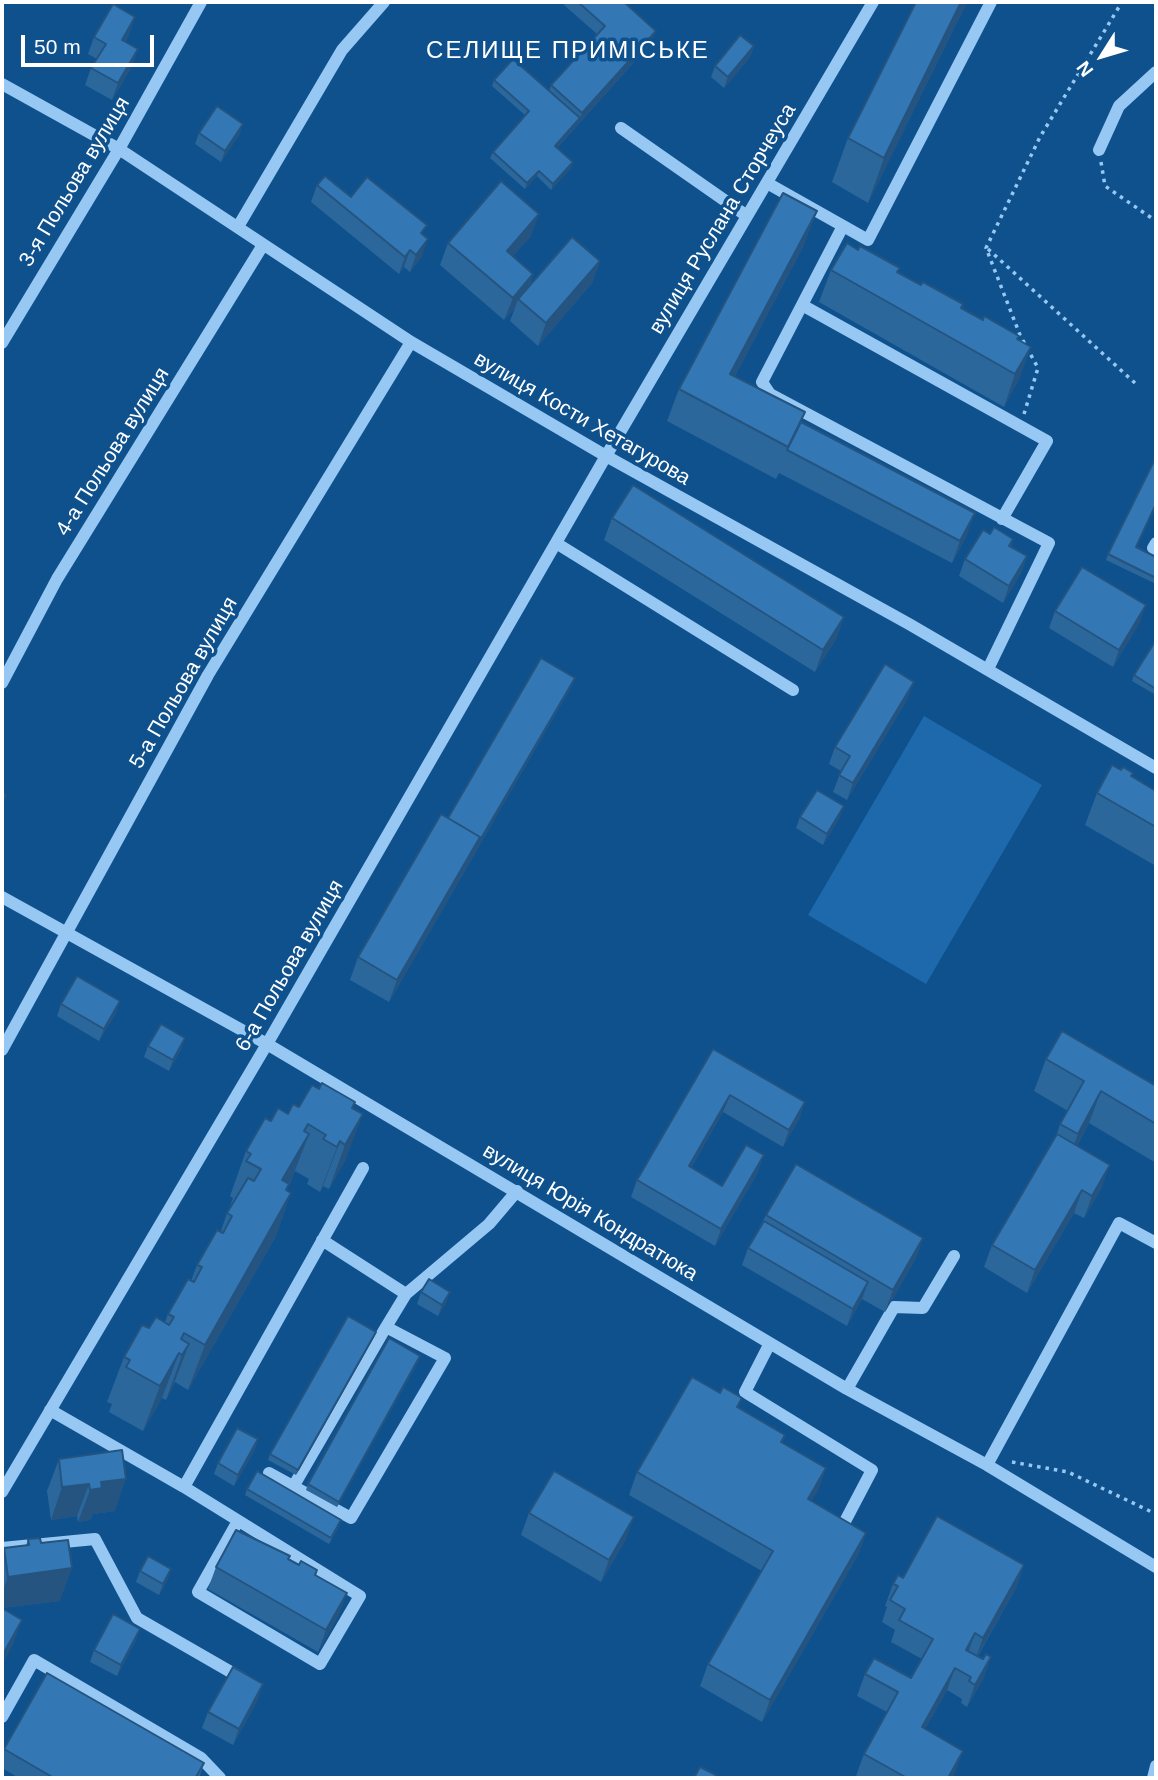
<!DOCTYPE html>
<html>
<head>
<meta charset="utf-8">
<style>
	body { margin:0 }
	#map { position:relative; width:1158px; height:1780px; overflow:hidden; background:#0f518d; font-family:Helvetica,sans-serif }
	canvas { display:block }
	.frame { position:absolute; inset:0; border:4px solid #fff; pointer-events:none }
	.north { position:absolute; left:1067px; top:21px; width:70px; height:70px; -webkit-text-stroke:5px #0f518d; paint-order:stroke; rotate:233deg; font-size:19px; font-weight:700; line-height:28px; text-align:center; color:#fff }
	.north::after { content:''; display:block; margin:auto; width:24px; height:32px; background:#fff; clip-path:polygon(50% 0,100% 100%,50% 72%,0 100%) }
	.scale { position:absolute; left:21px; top:35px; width:133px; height:32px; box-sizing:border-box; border:4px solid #fff; border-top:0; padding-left:9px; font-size:21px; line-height:24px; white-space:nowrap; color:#fff; -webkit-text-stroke:5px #0f518d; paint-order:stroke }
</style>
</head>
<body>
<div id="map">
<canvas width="1158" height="1780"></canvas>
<div class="frame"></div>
<div class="north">N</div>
<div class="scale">50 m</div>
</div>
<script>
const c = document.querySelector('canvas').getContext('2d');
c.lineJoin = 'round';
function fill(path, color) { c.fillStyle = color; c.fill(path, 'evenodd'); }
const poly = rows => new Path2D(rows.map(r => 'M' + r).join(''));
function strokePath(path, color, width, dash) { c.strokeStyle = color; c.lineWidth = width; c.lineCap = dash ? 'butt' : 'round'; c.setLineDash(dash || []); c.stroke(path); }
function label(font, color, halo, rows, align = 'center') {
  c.font = font + ' Helvetica,sans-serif'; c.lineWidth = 7; c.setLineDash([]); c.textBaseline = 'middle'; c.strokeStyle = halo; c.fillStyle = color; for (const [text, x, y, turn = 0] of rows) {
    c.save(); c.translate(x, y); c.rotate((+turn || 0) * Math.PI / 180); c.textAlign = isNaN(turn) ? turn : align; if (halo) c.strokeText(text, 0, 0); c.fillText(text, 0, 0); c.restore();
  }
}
fill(poly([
	[924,716,1042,785,926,984,808,915]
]), '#1d69ab');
strokePath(poly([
	[1101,162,1105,186,1156,221],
	[988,249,1135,383],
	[1024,414,1038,368,1020,335,986,248,1040,137,1122,2],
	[1012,1462,1068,1472,1156,1514]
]), '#96c8f3', 3.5, [3.5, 5]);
strokePath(poly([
	[2,84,119,149,411,342,606,456,909,624,1156,768],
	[621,128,747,216],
	[1099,150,1119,106,1156,72],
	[767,183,868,240,991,2],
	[239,225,342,50,384,2],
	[843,226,762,382,770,394,1049,543,988,669],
	[802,305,1047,441,1002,519],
	[2,343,119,149,201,2],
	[556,543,793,690],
	[1156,543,1153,548,1156,550],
	[2,683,57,579,263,245],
	[2,897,267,1044,847,1389,987,1465,1156,1567],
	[2,1050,208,675,411,342],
	[322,1240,406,1294,489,1224,517,1191],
	[770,1343,745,1392,872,1470,841,1529],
	[847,1389,894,1307,923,1308,954,1256],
	[50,1410,184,1487,363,1168],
	[987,1465,1119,1223,1156,1243],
	[269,1473,351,1518,445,1358,386,1327,406,1294],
	[184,1487,360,1596,320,1664,198,1592,238,1521],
	[293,1487,386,1327],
	[2,1492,267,1044,606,456,873,2],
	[2,1548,95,1539,137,1618,243,1679],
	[2,1717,34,1660,201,1758,220,1778],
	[1153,1778,1156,1766]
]), '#96c8f3', 12);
fill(poly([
	[565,2,624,2,652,42,557,148,571,168,551,190,537,176,525,189,490,158,493,152,526,116,492,86,494,80,549,91,551,85,597,34,564,5],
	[916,2,967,2,868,203,832,182,848,138],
	[135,17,129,34,125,42,138,49,132,66,112,100,85,85,91,68,97,59,88,54,94,37],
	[754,46,750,57,724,88,711,77,715,66],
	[243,124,239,135,221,162,195,144,199,133],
	[317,185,351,197,423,235,422,256,410,272,404,267,399,274,311,202],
	[531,236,513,256,533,274,529,287,600,261,592,283,538,346,510,321,515,308,504,320,440,265,448,243],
	[805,243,735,376,967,535,952,563,779,473,776,479,667,421,679,389],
	[858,250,900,268,898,272,1031,347,1019,379,1004,407,819,302,831,270],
	[1156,506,1136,547,1156,557,1156,584,1106,560,1108,554],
	[612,518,844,617,836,639,815,672,604,540],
	[990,534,1013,539,1011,546,1027,556,1021,573,1003,603,959,576,965,559],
	[1055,611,1140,622,1113,667,1049,628],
	[1156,640,1156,695,1132,681,1134,675],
	[575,678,570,689,389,1002,350,980,358,957,448,818],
	[908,698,847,800,833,792,841,771,829,764,835,747],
	[1132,776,1156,791,1156,866,1085,825,1097,793],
	[800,817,840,817,823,845,796,828],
	[61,1004,116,1013,99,1041,57,1016],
	[185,1038,181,1049,169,1071,144,1057,148,1046],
	[713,1049,805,1102,799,1119,783,1147,723,1112,691,1168,722,1186,758,1172,715,1246,631,1197,637,1180],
	[1046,1059,1156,1086,1156,1163,1089,1123,1077,1146,1102,1187,1084,1218,1074,1213,1027,1293,984,1267,992,1245,1057,1134,1060,1124,1068,1111,1034,1091],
	[299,1107,353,1109,346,1159,329,1189,323,1186,320,1192,307,1184,309,1179,295,1171,287,1190,291,1193,275,1238,188,1390,175,1382,166,1400,162,1398,143,1431,109,1412,112,1404,107,1402,124,1357,149,1328,165,1322,168,1314,191,1281,197,1265,221,1231,227,1213,231,1206,230,1206,233,1198,230,1196,246,1151,271,1121,288,1114],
	[766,1215,923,1238,915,1260,885,1312,862,1299,847,1326,742,1265,748,1248],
	[421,1292,446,1303,438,1316,417,1304],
	[374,1337,296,1475,268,1460,270,1454],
	[420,1356,418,1362,337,1507,306,1490,308,1484],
	[720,1393,742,1398,738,1408,785,1435,782,1443,826,1468,818,1490,811,1501,866,1533,858,1555,762,1722,700,1686,708,1664,762,1571,629,1495,637,1472],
	[258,1439,254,1451,234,1486,214,1474,218,1463],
	[122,1450,115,1511,93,1514,90,1520,78,1522,77,1516,51,1520,47,1491,59,1459],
	[247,1489,339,1526,329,1544,245,1495],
	[529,1513,626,1539,601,1582,521,1535],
	[28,1539,41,1543,60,1601,2,1608,14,1642,2,1664,2,1555,4,1548,26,1546],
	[289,1560,299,1565,317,1570,316,1575,339,1615,318,1652,208,1589,216,1567],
	[1024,1565,1016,1588,978,1656,983,1659,991,1657,983,1679,967,1707,961,1703,962,1699,947,1690,925,1729,963,1751,952,1778,859,1778,856,1776,864,1754,887,1712,857,1696,865,1674,911,1678,922,1659,891,1642,895,1630,882,1622,887,1607,885,1606,893,1584,903,1578],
	[171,1569,167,1581,159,1595,136,1582,140,1571],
	[140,1629,136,1640,117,1676,90,1662,94,1650],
	[263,1684,257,1701,233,1745,202,1728,208,1712],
	[4,1749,204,1763,199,1778,19,1778,2,1768,2,1755]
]), '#2c679c');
fill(poly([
	[961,2,967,2,868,203,884,158],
	[135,17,129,34,116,57,122,40],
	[656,31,652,42,553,152,555,146,580,118,582,113],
	[754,46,750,57,724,88,728,77],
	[138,49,132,66,112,100,118,83],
	[243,124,239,135,221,162,225,151],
	[573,162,571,168,551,190,553,184],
	[539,171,537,176,525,189,527,183],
	[817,211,805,243,719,406,730,374],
	[539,214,531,236,499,273,507,251],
	[428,239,422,256,410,272,416,255],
	[410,250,404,267,399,274,405,257],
	[600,261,592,283,538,346,546,323],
	[533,274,525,296,518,299,515,308,504,320,513,298],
	[1031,347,1019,379,1004,407,1015,374],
	[975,513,967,535,952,563,960,541],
	[1027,556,1021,573,1003,603,1009,586],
	[1146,605,1140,622,1113,667,1119,650],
	[844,617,836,639,815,672,823,650],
	[575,678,570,689,389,1002,397,980,480,837],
	[914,682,908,698,847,800,853,783],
	[844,806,840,817,823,845,827,834],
	[120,1001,116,1013,99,1041,104,1029],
	[185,1038,181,1049,169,1071,173,1060],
	[1101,1091,1089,1123,1066,1166,1078,1134],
	[730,1095,723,1112,682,1183,689,1166],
	[805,1102,799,1119,783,1147,789,1130],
	[363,1114,346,1159,329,1189,345,1145],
	[308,1124,297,1153,309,1134,292,1178,266,1225,282,1180],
	[340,1141,323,1186,320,1192,337,1147],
	[764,1155,758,1172,715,1246,721,1229],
	[1110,1165,1102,1187,1084,1218,1092,1196],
	[289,1184,277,1218,291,1193,275,1238,188,1390,205,1345],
	[1082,1190,1074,1213,1027,1293,1035,1270],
	[923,1238,915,1260,885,1312,893,1290],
	[868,1282,862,1299,847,1326,853,1309],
	[450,1292,446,1303,438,1316,442,1305],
	[376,1332,374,1337,296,1475,298,1470],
	[184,1333,173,1362,179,1353,162,1398,143,1431,160,1386],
	[189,1344,172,1389,166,1400,182,1355],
	[420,1356,418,1362,337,1507,339,1502],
	[258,1439,254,1451,234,1486,238,1475],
	[826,1468,818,1490,800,1521,808,1499],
	[126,1479,115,1511,93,1514,90,1520,78,1522,90,1490,101,1482],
	[89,1484,77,1516,51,1520,62,1487],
	[634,1517,626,1539,601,1582,609,1560],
	[866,1533,858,1555,762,1722,770,1700],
	[1024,1565,1016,1588,975,1660,983,1638],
	[72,1568,60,1601,2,1608,2,1593,8,1577],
	[171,1569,167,1581,159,1595,163,1584],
	[347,1593,339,1615,318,1652,326,1630],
	[22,1620,14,1642,2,1664,2,1656],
	[140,1629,136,1640,117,1676,121,1665],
	[975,1633,967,1656,958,1672,966,1650],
	[991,1657,983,1679,967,1707,975,1685],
	[955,1668,947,1690,914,1749,922,1727],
	[263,1684,257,1701,233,1745,239,1729],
	[963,1751,955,1773,952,1778,948,1778]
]), '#24547f');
const building = poly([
	[578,2,624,2,656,31,582,113,551,85,605,26,578,2],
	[916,2,961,2,884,158,848,138,916,2],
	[113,4,135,17,122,40,138,49,118,83,91,68,106,44,94,37,113,4],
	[740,35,754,46,728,77,715,66,740,35],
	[513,59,580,118,555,146,573,162,553,184,539,171,527,183,493,152,529,111,494,80,513,59],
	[217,106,243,124,225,151,199,133,217,106],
	[325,176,351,197,367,177,427,225,421,233,428,239,416,255,410,250,405,257,317,185,325,176],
	[501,181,539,214,507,251,533,274,513,298,448,243,501,181],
	[783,193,817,211,730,374,805,412,788,447,679,389,783,193],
	[572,237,600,261,546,323,518,299,572,237],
	[847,243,858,250,860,246,900,268,897,272,921,285,923,282,963,304,961,308,983,320,984,316,1019,336,1017,339,1031,347,1015,374,831,270,847,243],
	[801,422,975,513,960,541,787,450,801,422],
	[1156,457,1156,504,1136,547,1156,557,1156,578,1108,554,1156,457],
	[633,485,844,617,823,650,612,518,633,485],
	[994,527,1013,539,1009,546,1027,556,1009,586,965,559,983,530,990,534,994,527],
	[1082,567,1146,605,1119,650,1055,611,1082,567],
	[1156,640,1156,689,1134,675,1156,640],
	[541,658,575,678,476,847,480,837,448,818,541,658],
	[885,664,914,682,853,783,839,775,850,756,835,747,885,664],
	[1112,765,1121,770,1123,767,1133,773,1131,776,1156,791,1156,827,1097,793,1112,765],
	[817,790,844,806,827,834,800,817,817,790],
	[2,792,6,795,2,802,2,792],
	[441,814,480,837,397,980,358,957,441,814],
	[77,976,120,1001,104,1029,61,1004,77,976],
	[161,1024,185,1038,173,1060,148,1046,161,1024],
	[1062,1031,1156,1086,1156,1124,1101,1091,1078,1134,1060,1124,1084,1081,1046,1059,1062,1031],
	[713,1049,805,1102,789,1130,730,1095,689,1166,722,1186,746,1145,764,1155,721,1229,637,1180,713,1049],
	[322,1083,355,1102,352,1108,363,1114,345,1145,340,1141,337,1147,323,1139,326,1135,308,1124,304,1131,309,1134,282,1180,289,1184,286,1190,291,1193,205,1345,184,1333,181,1339,189,1344,182,1355,179,1353,160,1386,126,1367,130,1360,124,1357,142,1325,149,1328,156,1317,169,1325,174,1317,168,1314,188,1279,194,1282,202,1267,197,1265,217,1230,223,1233,232,1216,227,1213,248,1178,254,1181,261,1169,246,1161,251,1154,246,1151,265,1118,271,1121,278,1108,288,1114,293,1104,299,1107,312,1085,319,1089,322,1083],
	[1057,1134,1110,1165,1092,1196,1082,1190,1035,1270,992,1245,1057,1134],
	[796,1164,923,1238,893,1290,766,1215,796,1164],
	[764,1221,868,1282,853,1309,748,1248,764,1221],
	[429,1279,450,1292,442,1305,421,1292,429,1279],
	[348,1316,376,1332,298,1470,270,1454,348,1316],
	[389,1338,420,1356,339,1502,308,1484,389,1338],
	[692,1377,720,1393,723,1387,742,1398,737,1407,785,1435,781,1442,826,1468,808,1499,866,1533,770,1700,708,1664,773,1551,637,1472,692,1377],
	[237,1428,258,1439,238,1475,218,1463,237,1428],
	[122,1450,126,1479,101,1482,102,1488,90,1490,89,1484,62,1487,59,1459,122,1450],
	[257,1471,341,1520,331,1538,247,1489,257,1471],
	[554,1471,634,1517,609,1560,529,1513,554,1471],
	[937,1516,1024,1565,983,1638,975,1633,966,1650,983,1659,986,1654,991,1657,975,1685,969,1681,971,1677,955,1668,922,1727,963,1751,948,1778,907,1778,864,1754,898,1692,865,1674,874,1658,911,1678,933,1639,899,1620,905,1609,890,1600,898,1586,893,1584,898,1575,903,1578,937,1516],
	[236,1530,290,1556,288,1559,299,1565,301,1561,317,1570,315,1575,347,1593,326,1630,216,1567,236,1530],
	[40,1538,41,1543,68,1540,72,1568,8,1577,4,1548,29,1545,28,1539,40,1538],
	[148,1556,171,1569,163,1584,140,1571,148,1556],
	[2,1608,22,1620,2,1656,2,1608],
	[113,1614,140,1629,121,1665,94,1650,113,1614],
	[233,1667,263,1684,239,1729,208,1712,233,1667],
	[47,1673,204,1763,196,1777,198,1778,54,1778,4,1749,47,1673],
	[700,1767,716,1775,714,1778,694,1778,700,1767]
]);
fill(building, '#3378b5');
strokePath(building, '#24547f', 2);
label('21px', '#fff', '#0f518d', [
	["3-я Польова вулиця",75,182,-59],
	["вулиця Руслана Сторчеуса",723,219,-59],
	["вулиця Кости Хетагурова",582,419,30],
	["4-а Польова вулиця",113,452,-58],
	["5-а Польова вулиця",184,683,-60],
	["6-а Польова вулиця",290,966,-60],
	["вулиця Юрія Кондратюка",590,1213,31]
]);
c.letterSpacing = '2px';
label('24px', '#fff', '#0f518d', [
	["СЕЛИЩЕ ПРИМІСЬКЕ",568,51]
]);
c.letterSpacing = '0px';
</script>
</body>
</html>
